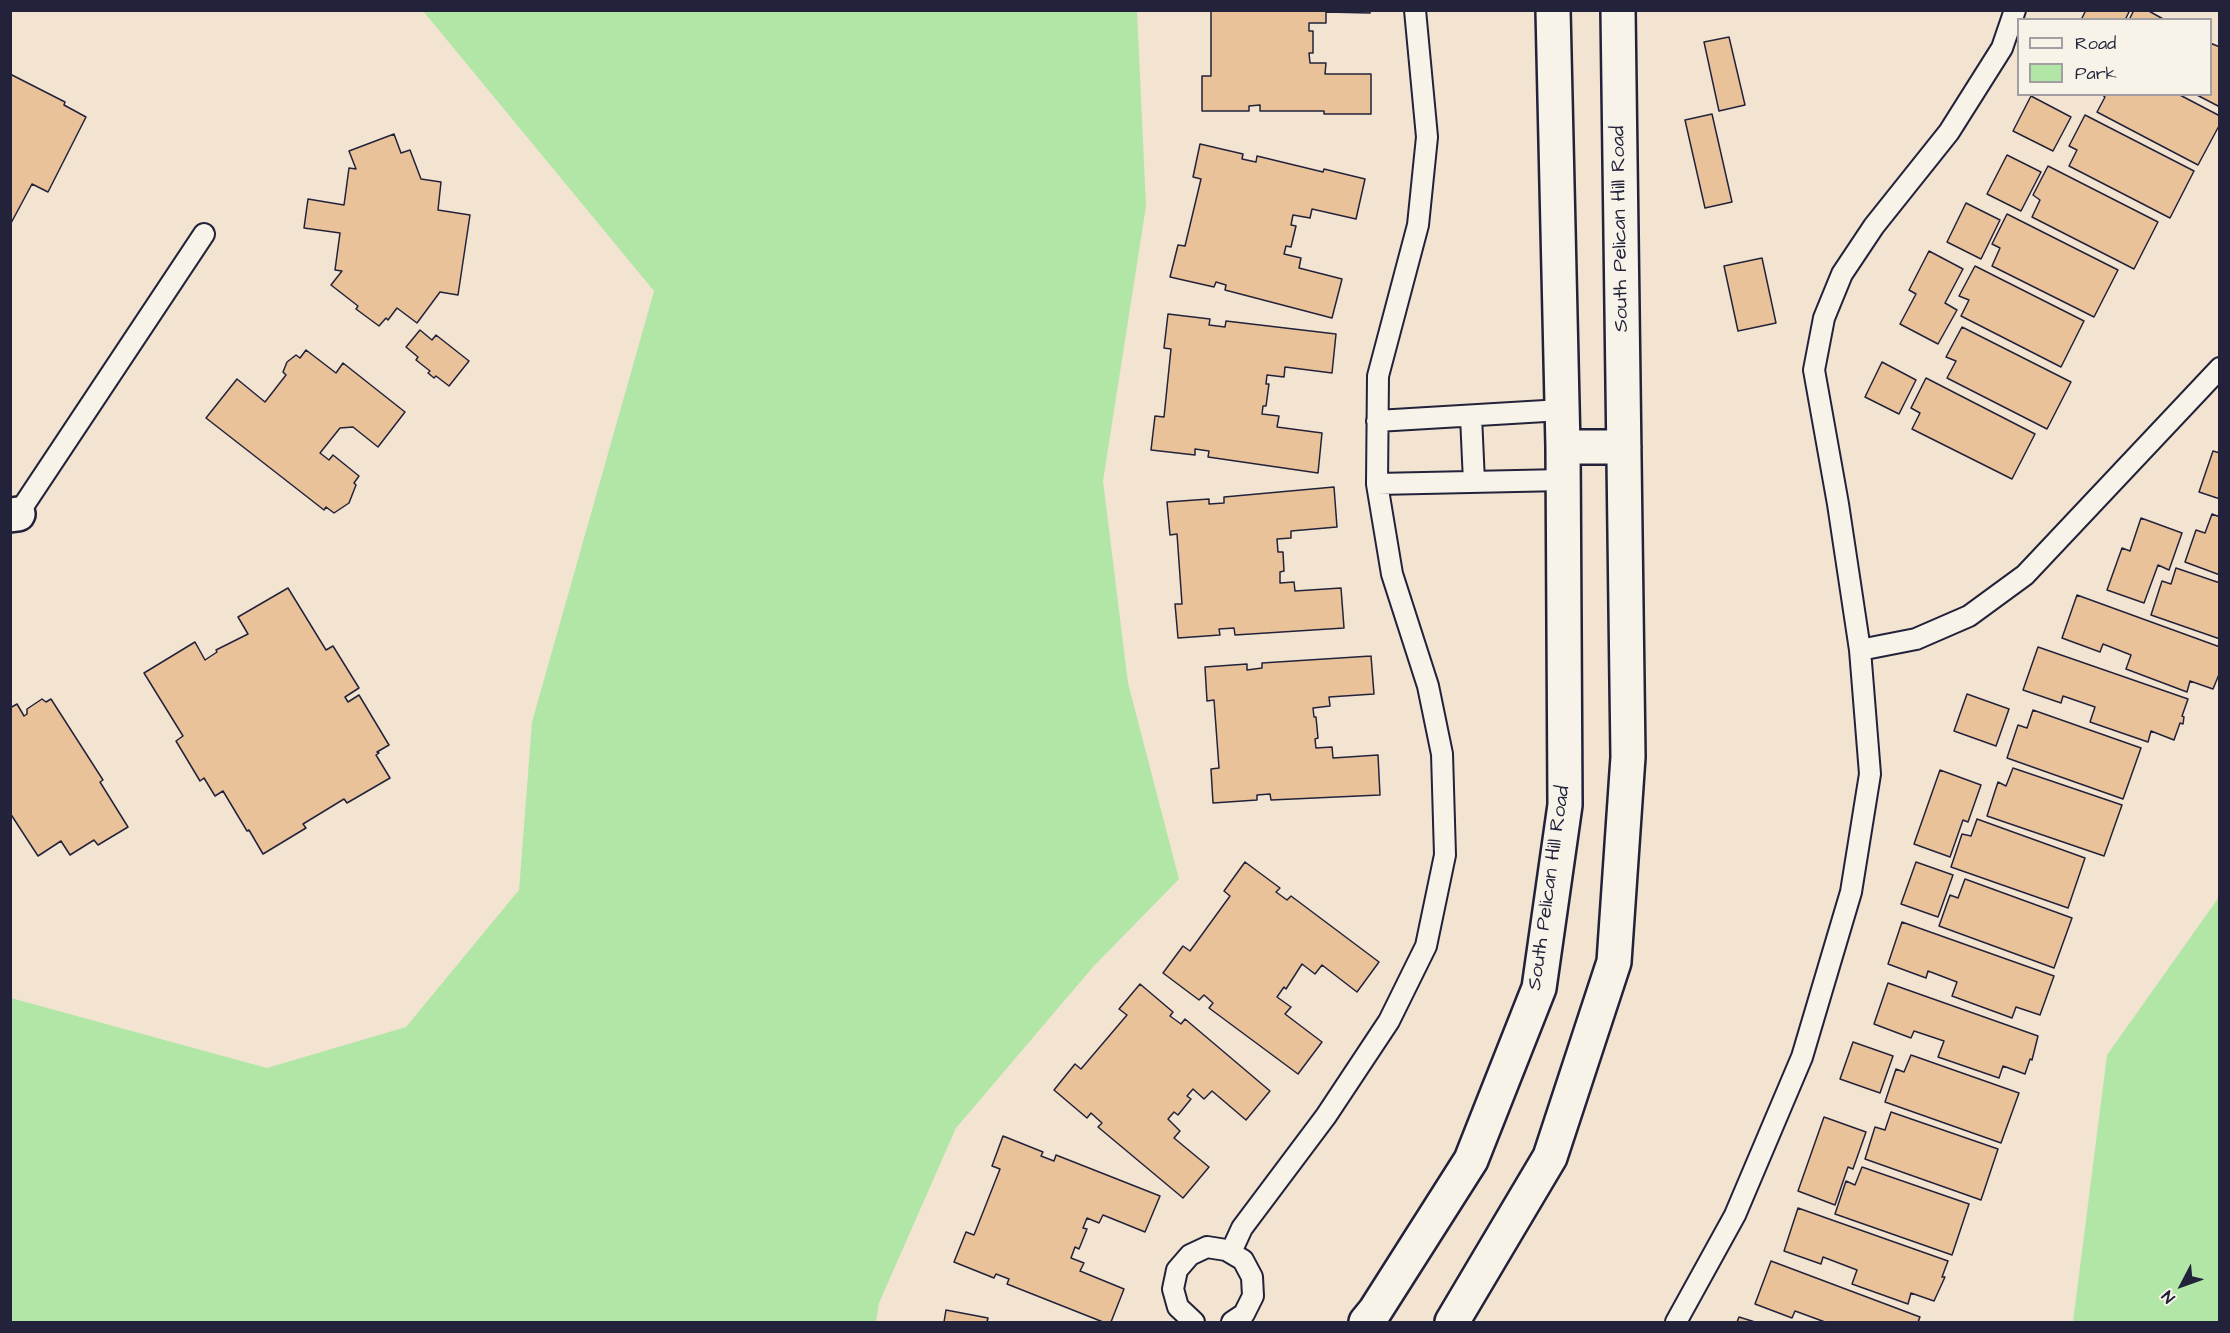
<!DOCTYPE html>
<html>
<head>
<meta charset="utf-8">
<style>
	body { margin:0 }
	#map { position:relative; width:2230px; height:1333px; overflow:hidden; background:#f3e4d1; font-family:"Architects Daughter",sans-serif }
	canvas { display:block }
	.frame { position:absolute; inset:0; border:12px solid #22223b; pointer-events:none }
	.legend { position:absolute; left:2017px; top:18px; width:195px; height:78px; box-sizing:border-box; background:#f7f3e8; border:2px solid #a29fa3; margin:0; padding:8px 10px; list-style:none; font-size:18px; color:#22223b }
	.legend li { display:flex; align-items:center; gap:12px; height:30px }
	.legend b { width:30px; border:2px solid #a29fa3 }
	.north { position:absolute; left:2152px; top:1255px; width:60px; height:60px; -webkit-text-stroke:4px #f7f3e8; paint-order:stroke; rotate:229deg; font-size:16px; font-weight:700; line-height:24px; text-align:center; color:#22223b }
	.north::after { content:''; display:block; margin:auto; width:21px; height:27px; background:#22223b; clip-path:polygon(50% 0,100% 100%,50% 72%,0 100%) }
</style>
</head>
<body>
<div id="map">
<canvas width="2230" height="1333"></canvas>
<div class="frame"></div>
<ul class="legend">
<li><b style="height:8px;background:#f7f3e8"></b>Road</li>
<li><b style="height:16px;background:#b1e6a7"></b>Park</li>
</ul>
<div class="north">N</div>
</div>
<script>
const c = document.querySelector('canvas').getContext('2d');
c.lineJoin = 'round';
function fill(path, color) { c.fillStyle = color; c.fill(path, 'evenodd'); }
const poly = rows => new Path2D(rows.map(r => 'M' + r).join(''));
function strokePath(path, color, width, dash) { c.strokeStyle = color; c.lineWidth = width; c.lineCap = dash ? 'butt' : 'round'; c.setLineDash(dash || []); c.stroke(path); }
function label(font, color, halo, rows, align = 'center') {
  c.font = font + ' "Architects Daughter",sans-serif'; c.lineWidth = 5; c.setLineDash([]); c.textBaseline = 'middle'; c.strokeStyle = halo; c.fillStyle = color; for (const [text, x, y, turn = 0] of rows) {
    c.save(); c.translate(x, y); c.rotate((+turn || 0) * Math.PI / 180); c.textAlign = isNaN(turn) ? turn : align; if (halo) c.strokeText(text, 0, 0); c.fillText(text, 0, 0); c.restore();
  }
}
fill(poly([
	[423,11,1137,11,1146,206,1103,481,1128,683,1179,879,1093,967,956,1128,879,1303,876,1322,11,1322,11,998,267,1068,406,1027,519,890,532,722,654,291],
	[2219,897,2219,1322,2073,1322,2107,1055]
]), '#b1e6a7');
const building = poly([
	[1211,10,1370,10,1370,13,1326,12,1326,23,1309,23,1309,31,1313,31,1313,53,1309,53,1310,63,1326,63,1325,74,1371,74,1371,114,1324,114,1324,111,1260,111,1260,105,1249,106,1249,111,1202,111,1202,76,1211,76,1211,10],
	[2086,10,2126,10,2129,12,2125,20,2081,20,2086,10],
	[2134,10,2147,10,2165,20,2129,20,2134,10],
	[1729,37,1745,105,1719,111,1704,42,1729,37],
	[2210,43,2220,47,2220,107,2195,94,2210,94,2210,43],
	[10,74,65,102,64,105,86,117,48,192,32,184,10,225,10,74],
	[2101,94,2178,94,2220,116,2220,124,2198,165,2097,112,2105,97,2101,94],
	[2031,96,2071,117,2053,151,2013,131,2031,96],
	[1712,114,1732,202,1705,208,1685,120,1712,114],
	[2085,115,2194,171,2170,218,2069,166,2077,150,2069,146,2085,115],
	[394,134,401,153,410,150,421,179,441,182,438,210,470,215,458,295,440,292,417,323,397,308,388,320,386,318,379,326,356,309,358,306,331,285,342,271,335,270,340,233,304,228,308,199,344,205,349,168,356,169,349,151,394,134],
	[1200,144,1243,154,1242,159,1256,162,1257,156,1323,172,1324,169,1365,179,1356,219,1312,209,1310,218,1293,215,1291,225,1296,226,1291,247,1286,246,1284,254,1301,258,1299,268,1342,279,1332,318,1225,290,1226,285,1216,282,1214,287,1170,277,1178,245,1185,246,1201,179,1193,177,1200,144],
	[2007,155,2041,172,2021,211,1987,194,2007,155],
	[2048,166,2158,222,2134,269,2032,217,2040,200,2033,195,2048,166],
	[1966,203,2000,220,1981,259,1947,242,1966,203],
	[2007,214,2118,270,2094,317,1992,266,2000,248,1992,244,2007,214],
	[1929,251,1963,269,1945,303,1957,310,1938,344,1900,324,1916,294,1909,290,1929,251],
	[1762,258,1776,323,1738,331,1724,266,1762,258],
	[1975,266,2084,321,2061,367,1961,316,1969,300,1959,296,1975,266],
	[1168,314,1210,319,1209,325,1225,327,1226,321,1336,334,1332,373,1285,367,1284,377,1267,375,1266,384,1269,384,1266,406,1263,406,1262,414,1279,416,1277,427,1322,433,1318,473,1208,457,1209,451,1195,449,1195,455,1151,450,1155,416,1164,417,1171,349,1164,348,1168,314],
	[1962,327,2071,382,2047,429,1947,378,1956,361,1946,357,1962,327],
	[420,330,432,340,436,335,469,361,449,386,436,376,434,378,428,373,430,371,416,360,418,357,406,347,420,330],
	[306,350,336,373,343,363,405,412,378,447,353,427,340,428,320,453,329,460,333,455,359,476,354,483,356,485,349,503,334,513,326,507,324,510,206,418,237,379,265,402,286,375,283,372,287,362,296,355,300,358,306,350],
	[1882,362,1916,380,1899,414,1865,397,1882,362],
	[1926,378,2035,434,2012,479,1912,429,1920,413,1911,408,1926,378],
	[2213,451,2220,453,2220,499,2199,492,2213,451],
	[1334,487,1337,527,1291,531,1291,538,1277,539,1278,552,1283,552,1284,571,1280,572,1280,583,1294,582,1295,591,1341,588,1344,628,1235,635,1234,628,1219,629,1220,635,1178,638,1175,604,1182,604,1177,534,1170,535,1167,502,1209,499,1209,504,1224,503,1224,497,1334,487],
	[2212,514,2220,517,2220,575,2185,562,2196,530,2205,533,2212,514],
	[2141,518,2182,533,2169,570,2158,565,2144,603,2107,590,2122,548,2130,551,2141,518],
	[2176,568,2220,583,2220,639,2151,615,2162,581,2171,584,2176,568],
	[288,588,326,650,333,646,359,688,345,697,348,702,359,695,389,745,377,752,379,753,376,755,390,778,347,803,344,799,303,824,306,828,263,854,249,830,247,831,223,791,215,796,204,778,200,781,176,741,183,736,144,673,195,642,205,660,217,652,216,650,248,634,238,617,288,588],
	[2077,595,2220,647,2220,672,2213,689,2190,681,2187,692,2126,669,2131,655,2103,644,2100,652,2062,638,2077,595],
	[2038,647,2188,699,2182,716,2184,717,2183,724,2180,723,2174,740,2151,731,2148,742,2090,722,2095,707,2063,696,2061,703,2023,690,2038,647],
	[1371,656,1374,694,1329,697,1330,706,1313,708,1314,717,1316,717,1318,738,1315,739,1316,748,1332,747,1333,758,1378,755,1380,795,1271,800,1270,794,1257,795,1257,800,1213,803,1211,769,1219,768,1214,700,1207,701,1205,667,1247,664,1247,670,1262,668,1262,663,1371,656],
	[1967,694,2009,709,1996,746,1954,731,1967,694],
	[42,699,46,702,51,699,103,780,100,782,128,827,98,845,94,840,70,855,61,841,38,856,10,813,10,708,17,704,24,716,27,714,27,709,42,699],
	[2033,710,2141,748,2123,799,2007,758,2018,725,2027,728,2033,710],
	[2013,768,2122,805,2104,856,1987,816,1998,782,2006,786,2013,768],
	[1940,770,1981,785,1968,822,1963,820,1950,857,1914,844,1940,770],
	[1977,819,2085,858,2068,908,1951,867,1962,834,1971,836,1977,819],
	[1245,862,1280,888,1276,892,1287,900,1291,896,1379,962,1357,992,1322,965,1315,974,1302,964,1286,989,1284,987,1277,997,1291,1007,1285,1014,1322,1042,1298,1074,1209,1008,1213,1003,1204,995,1199,1000,1163,973,1183,946,1190,951,1230,896,1224,891,1245,862],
	[1916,862,1953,875,1938,917,1901,904,1916,862],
	[1965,879,2072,918,2054,968,1939,926,1950,895,1958,898,1965,879],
	[1902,922,2054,976,2040,1015,2016,1007,2012,1018,1952,996,1957,982,1928,971,1926,978,1888,964,1902,922],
	[1888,983,2038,1036,2032,1060,2030,1059,2025,1074,2003,1066,1999,1078,1938,1057,1944,1041,1914,1031,1911,1038,1874,1024,1888,983],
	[1140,984,1173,1012,1170,1016,1181,1024,1185,1019,1270,1091,1246,1120,1212,1091,1204,1099,1193,1089,1187,1096,1191,1099,1178,1115,1174,1112,1168,1119,1180,1131,1174,1138,1209,1167,1183,1198,1098,1127,1102,1123,1091,1113,1087,1118,1054,1090,1075,1064,1081,1069,1127,1015,1119,1009,1140,984],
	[1853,1042,1893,1056,1880,1093,1840,1079,1853,1042],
	[1911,1055,2019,1093,2001,1143,1885,1102,1896,1069,1904,1072,1911,1055],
	[1891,1112,1998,1149,1981,1200,1865,1159,1875,1127,1885,1130,1891,1112],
	[1824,1117,1866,1132,1853,1169,1848,1167,1835,1205,1798,1191,1824,1117],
	[1003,1136,1043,1152,1041,1156,1054,1161,1056,1155,1160,1196,1145,1232,1103,1215,1099,1223,1087,1218,1083,1228,1087,1229,1079,1249,1075,1247,1071,1258,1084,1263,1080,1271,1124,1289,1111,1322,1103,1322,1007,1284,1009,1279,996,1274,994,1278,954,1262,966,1232,974,1235,1000,1169,992,1166,1003,1136],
	[1862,1167,1969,1204,1952,1255,1835,1214,1846,1181,1855,1185,1862,1167],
	[1798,1208,1948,1261,1942,1277,1945,1277,1934,1301,1911,1293,1908,1304,1852,1284,1857,1270,1823,1257,1821,1264,1784,1251,1798,1208],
	[1771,1261,1920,1317,1918,1322,1825,1322,1795,1311,1792,1318,1755,1304,1771,1261],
	[946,1310,988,1318,987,1322,944,1322,946,1310],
	[1739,1317,1755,1322,1737,1322,1739,1317]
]);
fill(building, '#eac29a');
strokePath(building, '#22223b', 1.5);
const lane = poly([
	[1471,416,1474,482],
	[1377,421,1562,410],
	[1377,484,1563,480],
	[18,514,204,234],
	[1860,650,1916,639,1969,616,2025,575,2220,368],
	[1231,1252,1242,1228,1326,1116,1389,1021,1426,946,1445,855,1442,754,1428,686,1392,574,1377,484,1378,376,1418,225,1427,137,1415,10],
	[1194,1322,1178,1307,1173,1289,1177,1270,1190,1255,1207,1247,1226,1250,1243,1260,1252,1277,1253,1296,1244,1314,1232,1322],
	[1676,1322,1735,1215,1802,1057,1851,892,1870,774,1860,650,1838,504,1814,370,1824,318,1842,274,1874,226,1949,132,2002,48,2015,10]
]);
const street = poly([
	[10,515,18,514]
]);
const secondary = poly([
	[1563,447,1624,447],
	[1366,1322,1375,1311,1471,1160,1539,988,1565,805,1563,447,1553,10],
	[1452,1322,1550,1157,1614,962,1628,757,1618,10]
]);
strokePath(lane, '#22223b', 24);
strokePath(street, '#22223b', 38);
strokePath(secondary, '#22223b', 38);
strokePath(lane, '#f7f3e8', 20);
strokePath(street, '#f7f3e8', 33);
strokePath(secondary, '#f7f3e8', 33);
label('20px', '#22223b', '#f7f3e8', [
	["South Pelican Hill Road",1621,229,-91],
	["South Pelican Hill Road",1550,888,-82]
]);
</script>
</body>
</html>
